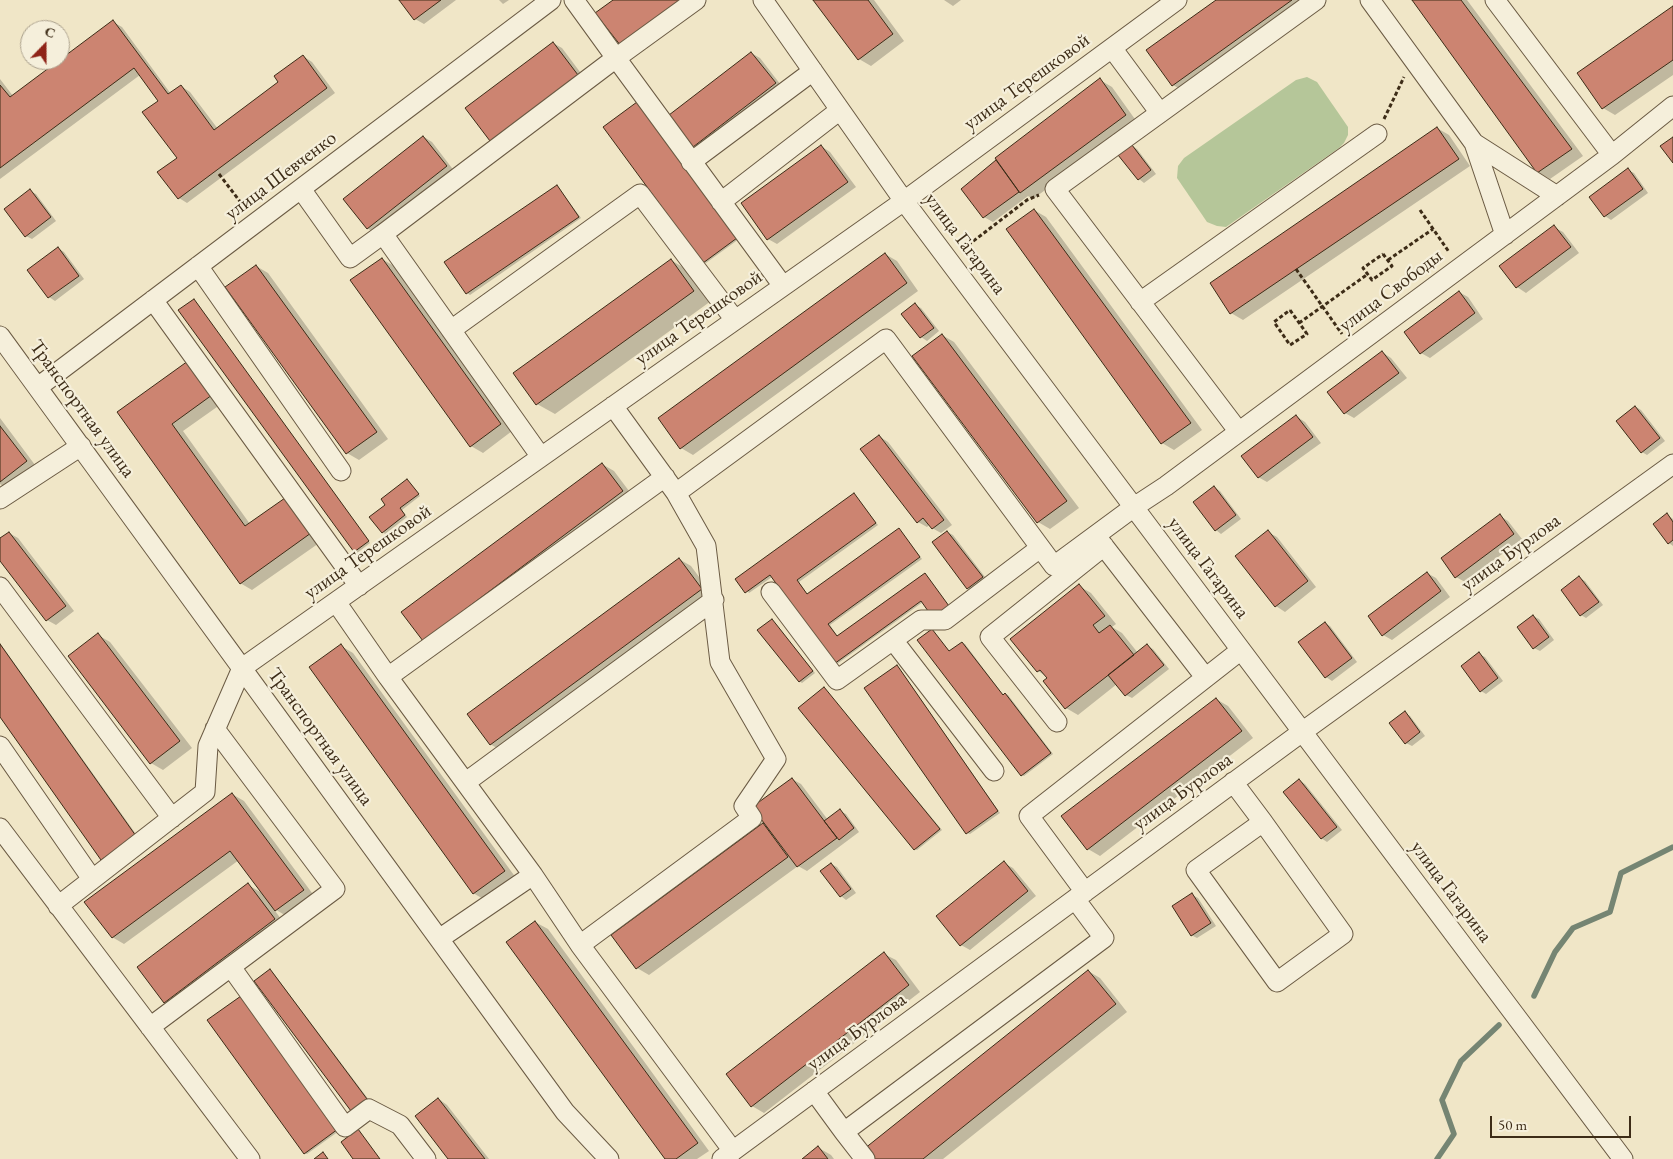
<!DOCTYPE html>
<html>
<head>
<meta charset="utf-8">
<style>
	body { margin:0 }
	#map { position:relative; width:1673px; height:1159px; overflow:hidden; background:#f0e6c7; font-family:"EB Garamond",serif }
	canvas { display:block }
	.north { position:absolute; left:20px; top:20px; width:50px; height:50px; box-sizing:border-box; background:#f5efdb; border:1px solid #aba18d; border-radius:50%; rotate:22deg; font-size:14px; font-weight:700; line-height:20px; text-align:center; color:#3d2c17 }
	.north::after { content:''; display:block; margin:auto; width:18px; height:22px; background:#8f2418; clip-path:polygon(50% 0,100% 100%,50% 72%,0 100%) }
	.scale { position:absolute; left:1490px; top:1116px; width:141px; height:22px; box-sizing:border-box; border:2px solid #3d2c17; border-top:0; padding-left:6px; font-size:15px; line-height:18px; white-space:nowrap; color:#3d2c17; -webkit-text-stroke:4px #f5efdb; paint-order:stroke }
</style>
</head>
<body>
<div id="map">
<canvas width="1673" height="1159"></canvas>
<div class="north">С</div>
<div class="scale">50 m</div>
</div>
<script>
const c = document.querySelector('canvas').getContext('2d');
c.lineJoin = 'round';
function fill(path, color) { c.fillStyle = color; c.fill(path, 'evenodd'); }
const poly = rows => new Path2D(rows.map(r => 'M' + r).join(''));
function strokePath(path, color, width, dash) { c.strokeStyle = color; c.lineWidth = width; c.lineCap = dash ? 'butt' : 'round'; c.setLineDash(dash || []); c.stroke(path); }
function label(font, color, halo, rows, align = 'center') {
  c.font = font + ' "EB Garamond",serif'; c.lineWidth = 4.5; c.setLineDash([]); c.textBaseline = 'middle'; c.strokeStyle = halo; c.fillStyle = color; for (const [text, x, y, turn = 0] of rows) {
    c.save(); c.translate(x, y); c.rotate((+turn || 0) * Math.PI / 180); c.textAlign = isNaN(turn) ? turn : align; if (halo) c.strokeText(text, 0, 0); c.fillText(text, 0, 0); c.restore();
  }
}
fill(poly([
	[1307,77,1317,82,1348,127,1348,135,1344,143,1339,148,1226,227,1217,226,1207,222,1177,178,1178,166,1184,158,1296,80]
]), '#b5c699');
fill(poly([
	[400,0,456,0,424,24,415,19],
	[499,0,509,0,503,4],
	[814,0,874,0,904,41,871,66,859,59],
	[944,0,961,0,953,6],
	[1218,0,1313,0,1185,92,1173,85],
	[1414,0,1467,0,1583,156,1550,179,1538,172],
	[1673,7,1673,75,1615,115,1603,108],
	[113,22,122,27,171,94,181,86,190,92,218,129,280,82,303,56,312,62,335,93,187,203,179,198,178,158,160,101,140,75,0,179,0,79,13,96],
	[553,43,562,48,586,80,500,145,491,140],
	[751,53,760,58,784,89,703,151,694,146],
	[1100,80,1112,87,1137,122,1033,199,1028,196,993,222,984,217,963,189,996,162,1001,165],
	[604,127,739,239,706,263,704,262],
	[1437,128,1449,135,1470,166,1243,320,1231,313],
	[424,137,432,142,455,172,376,234,367,228],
	[821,146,830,152,856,187,777,244,768,239],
	[1132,146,1137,149,1156,174,1144,183,1139,179],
	[1628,170,1634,173,1648,193,1611,220,1605,216,1591,197],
	[557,186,581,218,470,295,467,293],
	[30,191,36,194,56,221,32,239,26,236],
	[1034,210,1046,217,1202,430,1174,450,1162,443],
	[1554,227,1563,232,1579,253,1526,293,1517,287,1501,267],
	[58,248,64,252,84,279,55,301,49,297,29,270],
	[885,254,897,261,918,291,693,455,681,448],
	[382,259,394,266,512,431,483,453,471,446],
	[671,260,689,271,711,301,555,414,537,404],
	[256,266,268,273,388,439,359,460,347,453],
	[1459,292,1468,297,1483,319,1430,358,1421,353],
	[194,300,370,543,357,553,355,551],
	[915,305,921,308,939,331,927,341,921,337,903,314],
	[942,335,954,342,1079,508,1050,529,1038,522,913,356],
	[1382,352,1391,358,1407,378,1354,418,1345,413],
	[188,362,224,402,183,431,250,524,286,499,322,541,252,590,240,583,119,412],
	[1636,407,1641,410,1665,441,1647,455,1642,452],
	[1296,416,1305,422,1321,443,1267,482,1258,477],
	[0,418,38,469,10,490,0,484],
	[879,436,888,442,952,525,941,533,932,528,930,524,927,527,918,522],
	[602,464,614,471,635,499,436,647,403,613],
	[407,481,420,496,402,510,407,517,385,534,383,532,387,505],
	[1214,487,1220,491,1241,519,1221,534,1216,530],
	[854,495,878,525,799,582,808,595,899,529,922,559,830,625,838,637,925,575,923,602,837,664,772,577,749,593,737,579],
	[1667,515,1673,519,1673,546,1669,543],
	[1500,516,1508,521,1522,539,1465,582,1456,577],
	[947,532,953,535,988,581,974,591,968,588],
	[1268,532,1277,537,1316,587,1285,612,1276,606,1237,557],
	[9,533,18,538,74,611,56,625,47,620,0,559,0,540],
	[679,559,691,566,713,596,502,751,490,744],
	[1427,573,1436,578,1450,597,1392,640,1383,635],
	[1580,578,1585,581,1603,605,1586,618,1581,615],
	[1079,586,1091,593,1116,624,1112,627,1122,633,1138,653,1147,646,1153,649,1169,669,1132,698,1126,695,1117,684,1078,715,1066,708,1049,678,1038,671],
	[1533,616,1539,619,1554,640,1540,651,1534,648],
	[772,620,815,673,802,683,799,681],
	[1325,623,1330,626,1357,662,1332,681,1326,677,1300,642],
	[932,630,950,652,962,643,965,644,1004,696,1005,694,1008,695,1053,754,1024,776,1022,775],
	[98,635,110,642,192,748,163,770,151,763],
	[0,643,138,837,105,861,0,715],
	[341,646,353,653,516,878,485,900,473,893],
	[1479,654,1485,657,1503,681,1486,694,1481,691],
	[899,668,1000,813,970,834,967,833],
	[824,688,942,830,917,850,915,849],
	[1216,699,1228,706,1253,738,1100,856,1088,849],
	[1405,713,1410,716,1425,736,1412,746,1406,743],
	[792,779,801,784,828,820,840,811,846,814,859,832,807,871,798,866,649,975,637,968,763,824,770,829],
	[1299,780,1305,784,1342,830,1327,842,1321,838],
	[232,794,244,801,315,897,288,917,273,908,286,926,177,1009,165,1002,248,885,264,894,239,860,124,944,112,937],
	[1004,863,1013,868,1036,896,970,950,961,945],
	[831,864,837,867,856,893,846,900,841,896],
	[1192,895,1198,898,1216,926,1197,938,1191,935],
	[535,922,548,929,709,1151,697,1159,666,1159],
	[884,954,896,960,920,992,764,1113,752,1106],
	[271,970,372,1104,357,1115],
	[1088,971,1100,978,1127,1012,943,1159,873,1159],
	[241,997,339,1131,307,1154,304,1153],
	[439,1099,447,1105,489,1159,449,1159],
	[819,1148,831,1155,834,1159,804,1159]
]), '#0003');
strokePath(poly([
	[1534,996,1555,952,1573,928,1610,912,1621,873,1673,847],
	[1437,1159,1454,1134,1442,1100,1461,1061,1499,1025]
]), '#758573', 5.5);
const building = poly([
	[399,0,441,0,414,20,399,0],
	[613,0,681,0,621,46,595,13,613,0],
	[813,0,868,0,893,34,858,60,813,0],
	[1216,0,1292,0,1172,86,1146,50,1216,0],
	[1412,0,1461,0,1572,149,1537,173,1412,0],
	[1673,6,1673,60,1602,109,1577,73,1673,6],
	[113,20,168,94,181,85,214,130,278,82,274,76,303,55,327,88,178,199,157,172,177,158,142,112,158,101,134,68,0,168,0,85,10,97,113,20],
	[553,42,578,75,490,141,465,108,553,42],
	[751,52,776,83,693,147,669,115,751,52],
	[1100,78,1126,115,1020,193,995,158,1100,78],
	[637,102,737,238,703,263,603,127,637,102],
	[1437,127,1459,159,1230,314,1210,283,1437,127],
	[423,136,447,166,367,229,343,199,423,136],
	[1673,137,1673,163,1660,146,1673,137],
	[821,145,848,182,767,240,741,203,821,145],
	[1132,145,1151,170,1138,180,1118,155,1132,145],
	[996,160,1019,192,983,218,961,189,996,160],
	[1628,168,1643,189,1604,217,1589,197,1628,168],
	[557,185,579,217,466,294,444,262,557,185],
	[30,189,51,217,25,237,4,209,30,189],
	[1034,209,1191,423,1161,444,1006,229,1034,209],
	[1554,225,1571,247,1516,288,1499,266,1554,225],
	[58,247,79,276,48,298,27,270,58,247],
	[885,253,907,283,680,449,658,418,885,253],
	[382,258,501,424,470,447,350,280,382,258],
	[671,259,694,291,536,405,513,373,671,259],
	[256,265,377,432,346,454,225,287,256,265],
	[1459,291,1475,313,1420,354,1404,332,1459,291],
	[194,299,369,541,354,552,178,310,194,299],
	[915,303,934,328,920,338,901,314,915,303],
	[942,334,1067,501,1037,523,912,356,942,334],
	[1382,351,1399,373,1344,414,1327,392,1382,351],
	[188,361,212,395,172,424,245,526,285,498,311,533,240,584,117,412,188,361],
	[1635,406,1660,438,1641,453,1616,421,1635,406],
	[1296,415,1313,437,1258,478,1241,456,1296,415],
	[0,426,27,461,0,482,0,426],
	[879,435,944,520,932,529,923,518,917,523,860,449,879,435],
	[602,463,623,491,423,641,401,612,602,463],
	[407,479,419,494,400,508,405,515,382,533,369,517,385,505,381,499,407,479],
	[1214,486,1236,515,1215,531,1193,502,1214,486],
	[854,493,876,523,797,580,807,594,899,528,920,557,828,624,837,636,925,573,949,606,933,618,921,601,834,664,770,575,745,593,735,579,854,493],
	[1667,513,1673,522,1673,540,1668,544,1653,524,1667,513],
	[1500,514,1514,534,1455,578,1441,558,1500,514],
	[1268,530,1308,581,1275,607,1235,556,1268,530],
	[947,531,983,577,967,589,932,542,947,531],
	[9,532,66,606,46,621,0,561,0,538,9,532],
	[679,558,702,589,490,745,467,714,679,558],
	[1427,572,1441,591,1382,636,1368,616,1427,572],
	[1579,576,1599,602,1580,616,1561,590,1579,576],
	[1079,584,1105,616,1093,625,1099,633,1110,625,1134,655,1065,709,1043,681,1047,678,1040,670,1037,672,1010,639,1079,584],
	[1533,615,1549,637,1533,649,1517,627,1533,615],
	[772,619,813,671,799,682,757,630,772,619],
	[1325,622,1352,658,1325,678,1298,642,1325,622],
	[932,629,949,651,962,642,1003,695,1005,693,1051,753,1021,776,917,640,932,629],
	[98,633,180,741,150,764,68,656,98,633],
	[0,644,136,836,101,860,0,717,0,644],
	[341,644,505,871,473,894,309,667,341,644],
	[1147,644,1164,665,1125,696,1108,675,1147,644],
	[1479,652,1498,678,1480,692,1461,666,1479,652],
	[897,665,998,811,966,834,864,688,897,665],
	[824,687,940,829,914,850,798,708,824,687],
	[1216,698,1242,731,1087,850,1061,816,1216,698],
	[1405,711,1420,732,1405,744,1389,723,1405,711],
	[792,778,837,838,797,867,752,807,792,778],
	[1299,779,1337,827,1321,839,1283,792,1299,779],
	[232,793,304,890,275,911,230,851,112,938,84,902,232,793],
	[840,809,854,828,839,840,824,821,840,809],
	[763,823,788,857,636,969,611,935,763,823],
	[1004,861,1028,891,960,946,936,916,1004,861],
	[831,863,851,889,840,897,820,871,831,863],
	[248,883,275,919,164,1003,137,967,248,883],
	[1192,893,1211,923,1191,936,1172,906,1192,893],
	[535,921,698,1143,676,1159,665,1159,506,942,535,921],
	[884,952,909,985,751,1107,726,1074,884,952],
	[270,969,370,1103,354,1115,254,981,270,969],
	[1088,970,1116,1004,923,1159,871,1159,864,1149,1088,970],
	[241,996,338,1129,304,1154,207,1020,241,996],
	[438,1098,485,1159,448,1159,415,1116,438,1098],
	[358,1129,380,1159,353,1159,341,1142,358,1129],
	[818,1146,828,1159,802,1159,818,1146],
	[323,1152,328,1159,314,1159,323,1152]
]);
fill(building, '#cc8471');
strokePath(building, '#3d2c17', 1);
const minor = poly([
	[574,0,616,58,696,0],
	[763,0,904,201,1623,1159],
	[1370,0,1474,143,1557,196],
	[1495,0,1612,155],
	[1112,48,1160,113],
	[1474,143,1505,235],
	[691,162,813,71],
	[301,189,350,258,383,234,541,457],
	[721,202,840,110],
	[379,237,616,58,783,286],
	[198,266,341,471],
	[153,300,359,586],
	[1140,302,1377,134],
	[451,330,640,194,735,320],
	[0,336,565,1112,609,1159],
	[38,387,551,0],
	[613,406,676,493,886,339,1054,566,1134,507,1166,486,1612,155,1673,106],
	[1239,432,1055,189,1316,0],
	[0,499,81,446],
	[1096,536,1205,677],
	[0,587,172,818],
	[771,592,837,680,921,620,945,620,1040,548],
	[336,602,388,677,665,477],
	[893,640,994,771],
	[388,677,533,875,580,945,733,1151],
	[1057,722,990,637,1104,546],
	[0,746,92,879],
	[466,782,714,600],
	[1233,782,1263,822,1343,934,1277,982,1196,870,1263,822],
	[0,828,250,1159],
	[1085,892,1029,816,1241,650],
	[58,906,205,792,208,746,242,668,904,201,1177,0],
	[439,939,533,875],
	[580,945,752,818,744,806,776,759,720,662,706,546,676,493],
	[231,967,345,1127,369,1109,400,1125,426,1159],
	[150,1027,335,889,215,729],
	[814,1091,844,1132,1104,938,1075,899],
	[844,1132,865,1159],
	[722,1159,1302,732,1673,464]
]);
strokePath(minor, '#6a5a43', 21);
strokePath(poly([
	[1384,119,1404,77],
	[219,174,245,208],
	[1420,210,1449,252],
	[963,249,1027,200,1039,195],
	[1383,254,1392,266,1372,280,1363,268,1383,254],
	[1388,260,1433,229],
	[1296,269,1342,334],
	[1290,310,1307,334,1290,345,1274,322,1290,310],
	[1299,323,1368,274]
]), '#3d2c17', 3, [4, 2.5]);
strokePath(minor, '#f5efdb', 19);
label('20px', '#3d2c17', '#f5efdb', [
	["улица Терешковой",1027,82,-36],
	["улица Шевченко",281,176,-37],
	["улица Гагарина",965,244,53],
	["улица Свободы",1391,291,-37],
	["улица Терешковой",699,318,-35],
	["Транспортная улица",82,409,54],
	["улица Терешковой",368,552,-35],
	["улица Бурлова",1511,553,-36],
	["улица Гагарина",1208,568,53],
	["Транспортная улица",320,737,54],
	["улица Бурлова",1183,792,-36],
	["улица Гагарина",1451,892,53],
	["улица Бурлова",857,1032,-36]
]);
</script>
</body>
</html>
